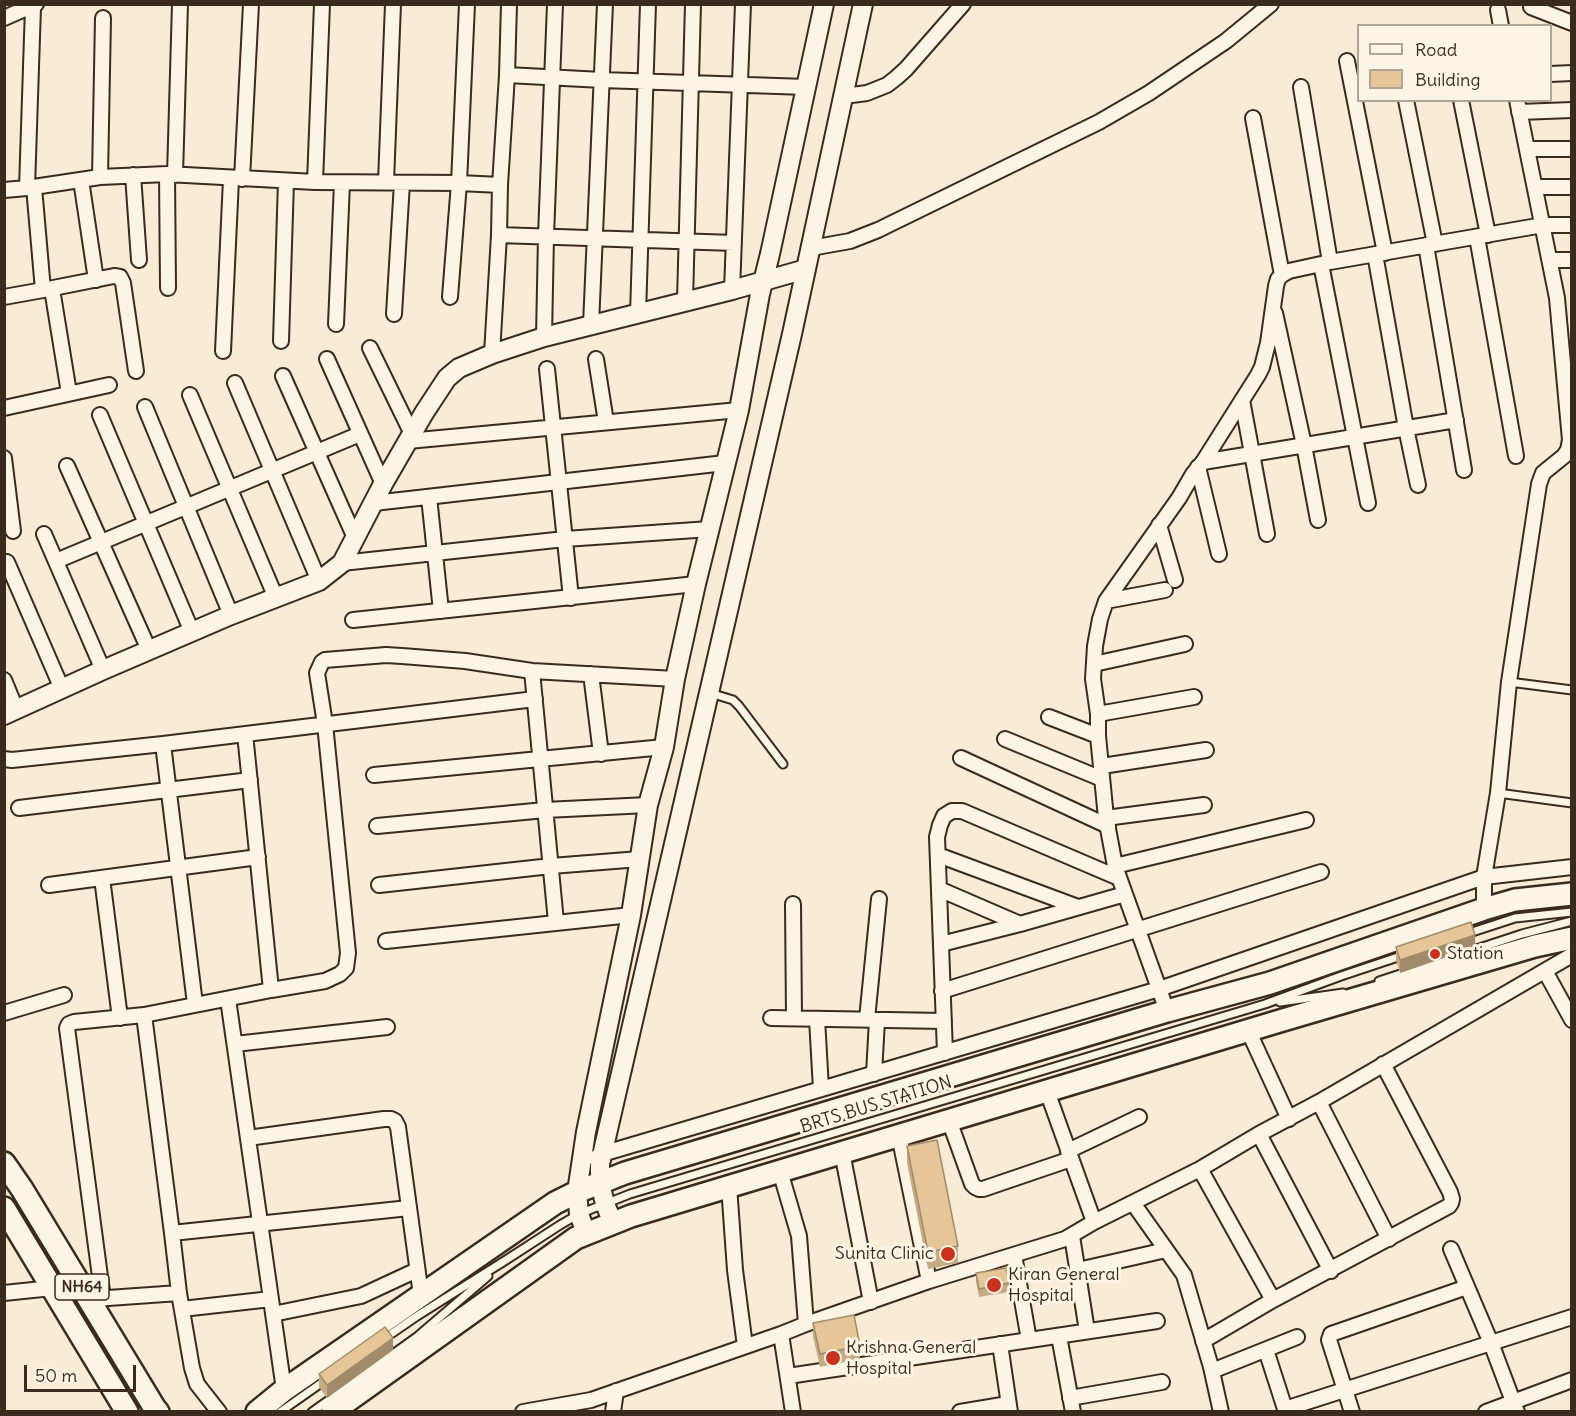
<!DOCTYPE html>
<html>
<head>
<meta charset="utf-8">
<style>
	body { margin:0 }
	#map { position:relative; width:1576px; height:1416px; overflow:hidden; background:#f8ecd6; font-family:Delius,sans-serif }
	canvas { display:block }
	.frame { position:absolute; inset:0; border:6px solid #3b2a1e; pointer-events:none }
	.legend { position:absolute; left:1357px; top:24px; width:195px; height:78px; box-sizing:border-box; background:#fcf5e5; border:2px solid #afa495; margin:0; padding:8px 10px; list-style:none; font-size:18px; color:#3b2a1e }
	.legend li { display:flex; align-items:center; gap:12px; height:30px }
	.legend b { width:30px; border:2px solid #afa495 }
	.scale { position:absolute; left:24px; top:1365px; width:112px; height:27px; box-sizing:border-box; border:3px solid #3b2a1e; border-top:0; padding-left:8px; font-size:18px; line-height:21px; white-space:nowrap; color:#3b2a1e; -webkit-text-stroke:4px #fcf5e5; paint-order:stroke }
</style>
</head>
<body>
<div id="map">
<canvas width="1576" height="1416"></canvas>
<div class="frame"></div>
<ul class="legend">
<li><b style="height:8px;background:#fcf5e5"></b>Road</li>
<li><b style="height:16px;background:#e6c698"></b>Building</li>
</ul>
<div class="scale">50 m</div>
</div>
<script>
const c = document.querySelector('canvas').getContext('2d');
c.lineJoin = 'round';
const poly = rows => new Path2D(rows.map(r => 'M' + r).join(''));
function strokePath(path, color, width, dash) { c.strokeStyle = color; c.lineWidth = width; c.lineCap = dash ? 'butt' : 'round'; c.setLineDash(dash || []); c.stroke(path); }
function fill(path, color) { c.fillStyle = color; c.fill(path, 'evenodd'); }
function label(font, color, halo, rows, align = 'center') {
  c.font = font + ' Delius,sans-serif'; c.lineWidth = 6; c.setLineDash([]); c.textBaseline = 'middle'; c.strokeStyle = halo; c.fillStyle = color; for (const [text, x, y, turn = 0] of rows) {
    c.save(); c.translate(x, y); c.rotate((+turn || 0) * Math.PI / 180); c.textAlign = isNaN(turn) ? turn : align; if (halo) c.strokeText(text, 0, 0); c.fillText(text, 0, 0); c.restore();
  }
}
const lane = poly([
	[1509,682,1572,690],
	[710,693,733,700,739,706,783,764],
	[1498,793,1572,803],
	[1466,934,1515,918,1572,912],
	[1379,981,1522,934,1572,921],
	[1280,1002,1343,993],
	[385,1338,417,1316,506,1260,560,1225,579,1214,630,1194,1265,1004,1341,976,1404,955],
	[280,1412,327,1379],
	[312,1412,418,1336,488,1276]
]);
const street = poly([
	[1531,7,1572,23],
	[1498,10,1501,26],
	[4,18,36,4],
	[1347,61,1385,253],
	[1550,74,1572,73],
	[507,75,509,4],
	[1301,87,1330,262],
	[844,96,867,93,887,85,896,78,906,69,963,4],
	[1406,100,1435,244],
	[1461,100,1488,235],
	[1519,112,1572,110],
	[1253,118,1282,275],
	[1527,149,1572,149],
	[167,174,168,288],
	[133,175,139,260],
	[175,175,180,4],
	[100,177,103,18],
	[242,179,251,4],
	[81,180,96,280],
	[315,182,322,4],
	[386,182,393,4],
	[500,185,507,75,602,80,806,87],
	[34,187,43,290],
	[1535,187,1572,187],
	[27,188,33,7],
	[4,190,27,188,100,177,167,174,315,182,459,183,500,185,499,235,492,354],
	[499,235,734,243],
	[1477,237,1516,456],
	[1426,245,1464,470],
	[811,248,850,241,878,230,1099,122,1149,93,1226,41,1271,4],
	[1375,254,1406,428,1418,485],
	[1550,260,1572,260],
	[1321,264,1368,503],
	[52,289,69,393],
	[732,290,743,4],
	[4,297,43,290,114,276,120,277,123,283,136,371],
	[450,297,459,183,467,4],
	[685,301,693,4],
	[1275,313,1304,445,1318,520],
	[394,314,402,183],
	[638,314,648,4],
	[336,324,342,183],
	[591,325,605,4],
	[544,337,546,236,555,4],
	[281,341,286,181],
	[370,348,412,434],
	[223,351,231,179],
	[327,359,383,484],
	[596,359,606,422],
	[547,369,571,598],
	[283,376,355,538],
	[235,383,319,581],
	[190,395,276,598],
	[1242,400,1267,534],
	[145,407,231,615],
	[4,408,109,385],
	[100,415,192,632],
	[408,441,739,410],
	[4,458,13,531],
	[1203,462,1456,420],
	[67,466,149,650],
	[1198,467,1219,554],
	[429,497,441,611],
	[374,503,725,463],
	[1159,525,1175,580],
	[44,534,103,670],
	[56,561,360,434],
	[7,562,62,689],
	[342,563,565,539,710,529],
	[1106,601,1165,590],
	[353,620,696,584],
	[1094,664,1185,644],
	[532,671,556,922],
	[591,674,601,754],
	[4,680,16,709],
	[1098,714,1194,697],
	[1049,717,1098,736],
	[245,734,271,990],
	[1005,739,1102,779],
	[163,744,195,1004],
	[961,758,1108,826],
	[4,759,12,760,163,744,535,699],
	[1102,766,1206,750],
	[374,775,664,747],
	[19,808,250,780],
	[1106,818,1204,805],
	[377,826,545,810,648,805],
	[938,855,1078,907],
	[1115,866,1306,820],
	[102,878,120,1018],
	[49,885,258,857],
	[379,885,551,866,640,859],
	[939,889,1020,924],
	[793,904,794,1018],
	[1484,909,1484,877,1498,793,1509,682,1539,484,1543,473,1564,456,1568,450,1570,440,1557,298,1517,100],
	[386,941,631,915],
	[941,944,1020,924,1125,894],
	[1545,971,1572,1020],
	[942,991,1321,872],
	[228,999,284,1390],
	[1167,1011,1115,866,1106,818,1098,736,1098,714,1093,679,1095,646,1100,619,1106,601,1179,498,1193,474,1203,462,1258,375,1262,367,1268,343,1276,286,1278,279,1282,275,1289,271,1330,262,1543,225,1572,225],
	[4,1013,64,995],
	[144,1015,172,1233,179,1293,192,1368,197,1384,219,1412],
	[771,1018,944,1021],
	[817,1019,821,1089],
	[867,1019,879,899],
	[1248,1030,1289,1119],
	[235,1044,387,1027],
	[945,1053,937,837,940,825,944,816,952,811,962,811,1119,878],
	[874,1074,877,1020],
	[1047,1091,1094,1222],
	[1319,1102,1389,1239],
	[949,1120,972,1184,975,1187,979,1189,983,1189,1071,1159],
	[1259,1134,1331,1271],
	[899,1135,929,1281],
	[248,1138,384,1119,391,1119,395,1121,398,1127,421,1295],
	[1068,1151,1139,1117],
	[842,1152,871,1302],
	[595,1158,602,1154,1159,989,1484,877,1572,867],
	[1200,1169,1273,1300],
	[780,1171,799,1236,806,1324],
	[729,1186,735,1270,745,1346],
	[1133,1203,1184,1275,1211,1367,1221,1412],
	[172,1233,409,1208],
	[1072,1236,1087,1331],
	[1451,1249,1491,1343,1517,1412],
	[1014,1255,1029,1340],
	[1078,1270,1166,1250],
	[4,1293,52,1288],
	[94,1299,179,1293],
	[103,1299,67,1028,69,1024,74,1022,144,1015,271,990,325,981,340,974,346,968,348,953,325,724,317,673,322,662,325,660,386,655,402,656,465,661,532,671,675,679],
	[182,1309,271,1299],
	[273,1314,361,1296,417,1270],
	[781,1334,806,1324,929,1281,1065,1239,1094,1222,1200,1169,1259,1134,1319,1102,1572,955],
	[1059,1336,1073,1412],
	[1203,1341,1273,1300,1449,1206,1451,1203,1452,1199,1450,1192,1383,1064],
	[1000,1344,1010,1412],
	[1266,1350,1286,1412],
	[1212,1371,1297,1337],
	[788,1376,1157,1321],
	[1070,1398,1162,1382],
	[1285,1409,1572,1317],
	[523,1412,591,1400,781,1334,793,1412],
	[613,1412,616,1391],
	[960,1412,1008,1404],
	[1352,1412,1329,1340,1331,1334,1467,1287],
	[1486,1412,1572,1380]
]);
const secondary = poly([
	[4,715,103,670,231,615,319,581,342,563,383,484,424,413,447,378,459,368,492,354,544,337,732,290,806,269],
	[613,1223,605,1204,600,1183,600,1164,792,334,863,4],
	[586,1233,579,1214,577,1192,586,1132,631,915,648,805,664,747,675,679,696,584,739,410,760,294,770,254,824,4]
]);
const primary = poly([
	[4,1163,22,1189,154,1407,158,1412],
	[4,1208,127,1412],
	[257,1412,284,1390,555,1203,577,1192,625,1173,1167,1011,1270,983,1484,909,1515,900,1572,894],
	[332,1412,576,1238,631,1216,1283,1020,1535,946,1572,938]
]);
strokePath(lane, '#3b2a1e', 11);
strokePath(street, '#3b2a1e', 18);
strokePath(secondary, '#3b2a1e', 22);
strokePath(primary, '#3b2a1e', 26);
strokePath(lane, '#fcf5e5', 7);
strokePath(street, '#fcf5e5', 14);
strokePath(secondary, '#fcf5e5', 18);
strokePath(primary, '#fcf5e5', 21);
fill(poly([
	[1396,947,1475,947,1400,973,1396,960],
	[907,1146,958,1246,958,1263,928,1269,907,1163],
	[976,1273,1009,1283,1009,1292,979,1297,976,1282],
	[813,1323,860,1346,860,1359,820,1367,813,1336],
	[393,1350,327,1398,319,1387,319,1374]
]), '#c6aa83');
fill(poly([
	[1475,935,1475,947,1400,973,1400,960],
	[393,1338,393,1350,327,1398,327,1385]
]), '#a18b6a');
const building = poly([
	[1471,922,1475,935,1400,960,1396,947,1471,922],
	[937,1140,958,1246,928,1252,907,1146,937,1140],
	[1006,1268,1009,1283,979,1289,976,1273,1006,1268],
	[854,1315,860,1346,820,1354,813,1323,854,1315],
	[385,1327,393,1338,327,1385,319,1374,385,1327]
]);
fill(building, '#e6c698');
strokePath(building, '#a18b6a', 1.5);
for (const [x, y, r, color] of [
	[1435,954,6,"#c8321e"],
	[948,1254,8,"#c8321e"],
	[994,1285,8,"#c8321e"],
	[833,1358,8,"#c8321e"]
]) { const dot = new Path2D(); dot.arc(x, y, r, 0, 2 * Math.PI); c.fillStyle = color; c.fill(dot); strokePath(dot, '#fcf5e5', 2); }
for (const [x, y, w] of [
	[82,1287,54]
]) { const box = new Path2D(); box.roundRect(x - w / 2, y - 13, w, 26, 4.5); c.fillStyle = '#fcf5e5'; c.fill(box); strokePath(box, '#3b2a1e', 1.5); }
label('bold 16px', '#3b2a1e', null, [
	["NH64",82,1287]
]);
label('18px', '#3b2a1e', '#fcf5e5', [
	["Station",1447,954],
	["Sunita Clinic",934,1254,"right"],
	["Kiran General",1008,1275],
	["Hospital",1008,1296],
	["Krishna General",846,1348],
	["Hospital",846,1369]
], 'left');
label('18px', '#3b2a1e', '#fcf5e5', [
	["BRTS BUS STATION",876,1105,-17]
]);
</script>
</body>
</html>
